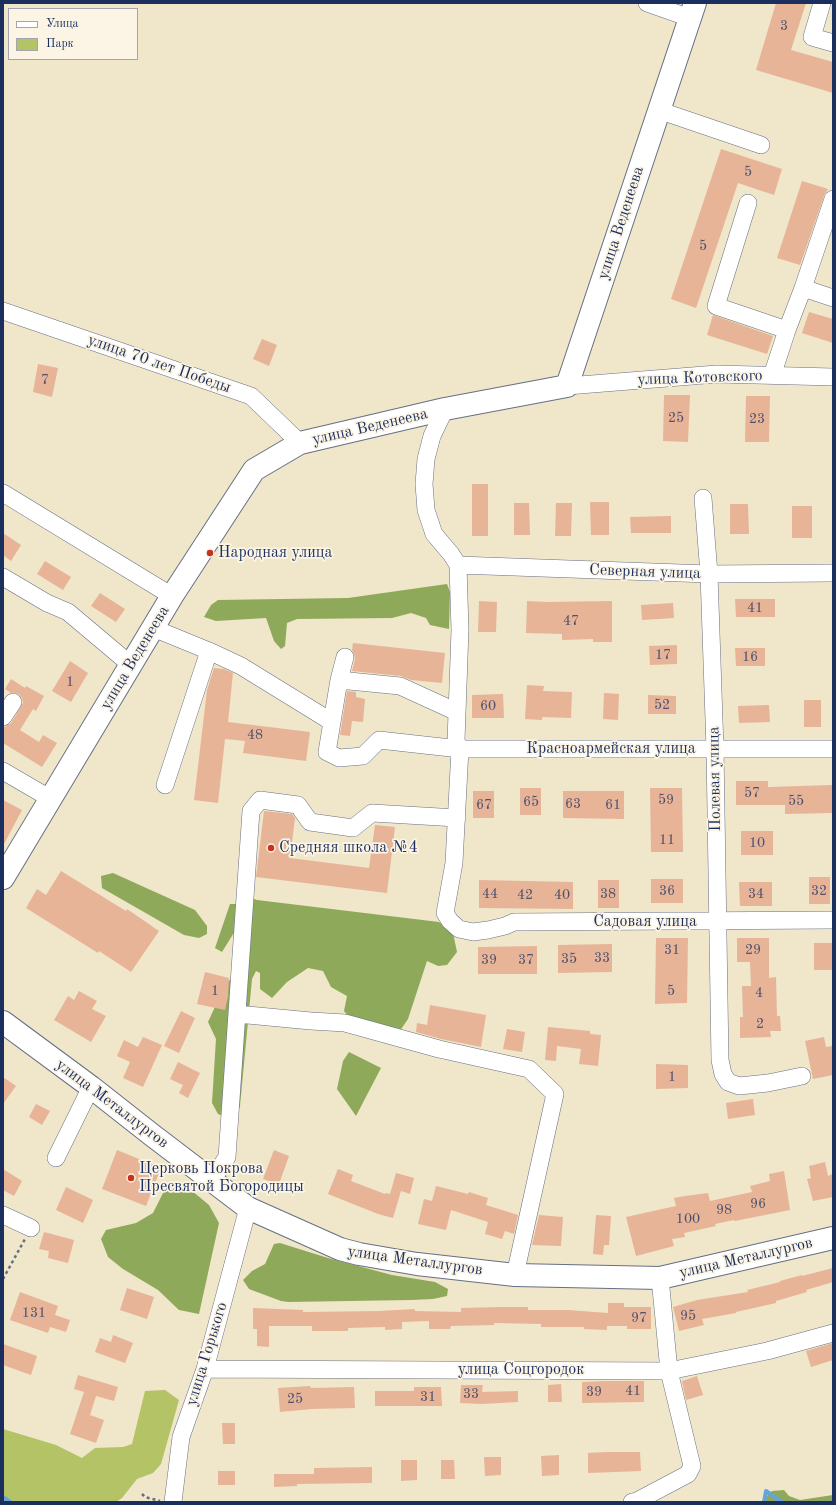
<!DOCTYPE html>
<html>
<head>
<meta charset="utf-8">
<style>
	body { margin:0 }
	#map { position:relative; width:836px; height:1505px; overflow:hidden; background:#f0e6c9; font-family:"Old Standard TT",serif }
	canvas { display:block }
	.frame { position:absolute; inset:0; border:4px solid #1b2f5e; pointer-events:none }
	.legend { position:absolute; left:8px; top:8px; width:130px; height:52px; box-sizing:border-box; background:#fcf5e5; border:1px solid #a2a6af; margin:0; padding:5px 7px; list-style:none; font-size:12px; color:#1b2f5e }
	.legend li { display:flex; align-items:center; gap:8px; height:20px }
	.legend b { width:20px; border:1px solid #a2a6af }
</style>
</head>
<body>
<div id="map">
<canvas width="836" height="1505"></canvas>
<div class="frame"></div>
<ul class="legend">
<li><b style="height:5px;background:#fff"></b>Улица</li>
<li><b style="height:11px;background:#b3c365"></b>Парк</li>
</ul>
</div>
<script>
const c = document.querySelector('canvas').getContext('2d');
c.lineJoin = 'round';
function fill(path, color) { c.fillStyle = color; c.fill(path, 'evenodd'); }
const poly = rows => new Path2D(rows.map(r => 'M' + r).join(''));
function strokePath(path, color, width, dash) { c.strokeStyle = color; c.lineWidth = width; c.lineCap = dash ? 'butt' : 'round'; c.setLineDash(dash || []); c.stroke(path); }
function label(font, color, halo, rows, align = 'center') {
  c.font = font + ' "Old Standard TT",serif'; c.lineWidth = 3.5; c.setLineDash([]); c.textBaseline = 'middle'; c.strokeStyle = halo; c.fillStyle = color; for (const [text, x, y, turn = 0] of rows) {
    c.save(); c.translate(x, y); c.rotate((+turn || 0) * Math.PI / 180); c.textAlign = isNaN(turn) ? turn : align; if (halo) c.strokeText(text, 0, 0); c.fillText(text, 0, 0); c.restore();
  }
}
fill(poly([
	[165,1390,179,1400,161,1464,153,1473,137,1479,122,1498,116,1502,3,1502,3,1429,56,1445,82,1458,95,1448,123,1447,132,1444,145,1391]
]), '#b3c365');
fill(poly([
	[447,584,450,592,449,629,430,625,426,618,411,613,392,618,297,619,287,623,285,646,281,649,274,641,266,618,216,621,204,617,211,605,218,600,348,598],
	[113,873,195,910,207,926,207,934,199,938,184,935,102,888,101,876],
	[249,897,257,900,439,922,453,933,457,952,447,965,438,966,427,961,408,1019,395,1038,356,1027,344,1011,347,996,331,987,323,971,308,968,287,982,272,998,260,989,260,973,256,971,252,979,240,1106,236,1117,230,1119,218,1114,212,1103,216,1039,208,1022,225,985,246,963,235,931,222,952,215,948,230,904,241,904],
	[349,1052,381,1068,356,1116,337,1089,343,1061],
	[175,1183,185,1185,209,1205,219,1223,199,1314,179,1310,158,1290,123,1269,108,1257,101,1239,106,1230,136,1223,153,1213,166,1187],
	[280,1243,328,1258,392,1275,435,1282,448,1289,447,1296,433,1299,411,1300,288,1302,281,1301,249,1289,243,1280,252,1271,265,1264,274,1244],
	[784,1490,789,1496,800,1500,833,1495,833,1502,761,1502,772,1491]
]), '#8ea95a');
strokePath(poly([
	[3,1497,10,1502],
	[764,1502,766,1491,782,1502],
	[832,1502,833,1502]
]), '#68a4d9', 4);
fill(poly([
	[776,3,806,3,791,50,833,62,833,93,756,70],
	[721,149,782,169,774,195,738,183,696,308,671,299],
	[802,181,828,189,824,196,800,265,777,258],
	[809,312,833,319,833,343,802,333],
	[713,315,773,336,767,354,707,335],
	[262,339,277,345,269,366,253,359],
	[38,364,58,368,52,397,33,392],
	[664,395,690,395,688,442,663,441],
	[746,396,770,396,769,442,745,442],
	[472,484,488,484,488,536,472,536],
	[590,502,609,502,609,535,591,535],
	[514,503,529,503,530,535,514,535],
	[556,503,572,503,571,536,555,536],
	[730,504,748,504,749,534,730,534],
	[792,506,812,506,812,538,792,538],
	[671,516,671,533,631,533,630,517],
	[3,533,21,545,11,561,3,555],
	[45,561,71,577,63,590,37,574],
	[100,593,125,609,116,622,91,606],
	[735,599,775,599,775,617,736,617],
	[479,601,497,602,496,632,478,632],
	[527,601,547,602,612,601,612,642,593,642,593,639,562,640,562,634,526,633],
	[673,603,674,618,642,620,641,605],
	[353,643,445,653,442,683,411,680,401,676,352,671,355,659,354,654,352,650],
	[677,645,677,664,650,665,649,646],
	[735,648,765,648,765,666,736,666],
	[70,661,88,673,71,702,52,691],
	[214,668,224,669,233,673,228,722,310,732,306,761,243,753,245,741,225,739,218,803,194,800,207,690],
	[11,679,25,688,26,686,44,696,36,711,33,709,20,730,39,742,43,735,57,743,42,767,3,743,3,728,11,723,23,703,22,698,19,694,11,693,5,689],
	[527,685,544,686,543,691,572,692,571,718,542,717,542,720,525,719],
	[347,691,356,692,356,697,365,699,363,722,352,721,350,736,340,735],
	[604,693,619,694,618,720,603,719],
	[503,694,504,718,472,718,472,695],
	[648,695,676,696,676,714,648,714],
	[804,700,821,700,821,727,804,727],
	[769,705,770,722,739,723,738,706],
	[736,781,768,781,768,787,833,785,833,813,785,814,785,805,736,805],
	[520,788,541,788,541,815,520,815],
	[650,788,682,788,683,852,651,852],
	[473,791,494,791,494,818,473,818],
	[563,791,624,791,624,819,563,818],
	[3,800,22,810,3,846],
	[264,811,292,814,295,818,290,858,369,868,375,825,395,827,387,893,256,877],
	[741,831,773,831,773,855,741,855],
	[61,871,126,911,127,909,159,931,131,972,99,951,98,953,26,908,37,889,46,895],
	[809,877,830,877,830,904,809,904],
	[651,879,683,879,683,903,651,903],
	[479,880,573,882,573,909,479,908],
	[598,880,619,880,619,908,598,908],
	[739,882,772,882,772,906,740,906],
	[656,938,688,938,687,1003,655,1004],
	[737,938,769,938,769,978,776,977,777,1016,780,1016,781,1031,770,1031,771,1037,740,1038,740,1017,743,1017,742,986,751,986,750,962,737,962],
	[814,943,833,943,833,970,814,970],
	[612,944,612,972,558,973,558,945],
	[537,946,537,974,478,974,478,947],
	[205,972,229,978,228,996,225,1010,197,1004],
	[79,991,97,1001,92,1009,106,1016,91,1042,54,1020,68,996,74,1000],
	[430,1005,486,1015,481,1047,441,1039,416,1032,417,1023,427,1025],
	[181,1011,195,1018,179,1053,164,1046],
	[548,1027,590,1031,590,1034,601,1035,598,1066,579,1064,581,1049,557,1046,556,1061,545,1060],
	[507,1029,525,1032,522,1052,503,1049],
	[143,1037,162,1045,143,1087,123,1078,130,1062,117,1056,124,1040,138,1047],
	[824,1037,826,1047,833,1046,833,1075,813,1079,805,1041],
	[178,1062,200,1073,188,1098,179,1093,183,1085,170,1079],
	[656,1064,688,1065,688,1088,656,1089],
	[3,1077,16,1086,3,1104],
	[753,1099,755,1115,728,1119,726,1103],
	[36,1104,50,1111,42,1125,29,1117],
	[117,1150,161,1168,146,1206,102,1189],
	[274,1150,289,1156,279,1184,263,1179],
	[825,1162,828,1176,833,1174,833,1197,813,1201,807,1179,811,1178,809,1166],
	[3,1169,22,1181,14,1196,3,1190],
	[338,1169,353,1175,351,1181,385,1194,386,1193,390,1194,396,1173,414,1178,410,1194,401,1191,393,1218,378,1214,328,1194],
	[784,1171,790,1210,735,1221,734,1220,715,1224,716,1226,684,1233,685,1237,672,1239,674,1246,636,1256,626,1217,676,1206,674,1198,685,1196,708,1193,710,1201,752,1192,750,1186,770,1181,769,1174],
	[436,1186,468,1194,469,1192,488,1198,486,1205,518,1215,514,1234,505,1231,502,1239,485,1234,488,1222,451,1210,446,1230,418,1224,424,1199,432,1201],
	[66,1187,93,1200,83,1223,56,1210],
	[539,1215,563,1217,561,1246,532,1245],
	[596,1215,611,1216,609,1245,604,1245,603,1255,593,1254],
	[44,1232,74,1240,68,1263,48,1258,49,1251,39,1249],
	[833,1268,833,1282,806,1290,807,1292,776,1301,776,1303,736,1312,736,1313,702,1319,704,1325,679,1331,673,1307,697,1300,748,1292,747,1290,780,1282,780,1281,802,1275,802,1276],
	[127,1288,154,1297,147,1319,120,1310],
	[20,1292,58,1306,55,1315,70,1320,66,1332,50,1327,48,1333,10,1320],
	[608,1303,624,1303,624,1307,651,1307,651,1329,627,1329,627,1326,607,1326,607,1330,584,1329,584,1327,541,1327,541,1324,494,1323,494,1325,451,1326,450,1329,429,1329,429,1321,402,1322,402,1329,385,1330,385,1327,348,1328,348,1331,312,1331,312,1326,269,1326,269,1347,257,1346,257,1329,253,1329,253,1308,303,1310,303,1312,379,1311,415,1309,415,1311,461,1312,461,1308,501,1307,528,1307,528,1310,568,1310,608,1313],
	[113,1335,133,1343,125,1363,95,1352,100,1338,111,1342],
	[833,1343,833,1360,811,1367,806,1351],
	[3,1344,37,1356,31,1375,3,1365],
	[78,1375,118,1387,114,1401,96,1396,90,1415,104,1420,96,1443,70,1434,84,1392,74,1389],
	[697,1376,703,1395,686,1400,682,1381],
	[605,1381,644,1381,644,1402,582,1403,582,1382],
	[561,1384,562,1402,548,1402,548,1385],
	[461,1385,483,1385,482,1392,518,1391,518,1402,482,1404,460,1403],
	[310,1386,311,1388,354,1387,355,1408,312,1409,280,1412,278,1388],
	[414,1387,441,1387,442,1406,375,1406,375,1391,414,1391],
	[222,1423,235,1423,235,1444,223,1444],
	[607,1452,640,1452,641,1471,588,1473,588,1453],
	[559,1455,559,1475,542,1476,541,1456],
	[484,1457,501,1457,501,1475,485,1476],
	[401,1460,417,1460,417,1480,401,1481],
	[441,1460,454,1460,455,1479,441,1479],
	[372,1467,372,1483,297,1484,297,1486,274,1487,274,1474,314,1474,314,1468],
	[218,1471,235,1471,235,1485,218,1485]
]), '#e7b498');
const minor = poly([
	[647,3,690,18],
	[822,3,812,37,833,43],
	[658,110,761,145],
	[833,199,803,288,833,298],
	[748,203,716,306,787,330],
	[3,311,251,396,300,443],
	[772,376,787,330,803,288],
	[567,386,717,374,833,377],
	[445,409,432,436,426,459,424,484,426,510,434,534,451,554,458,565,460,630,456,741,460,749,454,863,445,913,450,921,459,929,473,932,488,930,505,926,514,922,833,920],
	[3,493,172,596],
	[703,498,709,574,715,749,720,1060,723,1074,728,1082,739,1086,768,1083,802,1076],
	[458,565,709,574,833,573],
	[3,577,47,603,68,612,131,665],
	[153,628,209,651,165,785],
	[209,651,241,666,332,722],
	[345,657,339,680,327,752,339,758,363,756,379,740,460,749,833,749],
	[339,680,400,686,457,712],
	[3,717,13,702],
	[3,771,51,799],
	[237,1014,311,1021,345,1023,439,1049,529,1069,555,1094,515,1275],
	[56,1158,91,1087],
	[212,1180,227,1157,251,811,260,800,298,805,310,822,353,828,372,813,457,818],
	[3,1215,31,1228],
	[205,1369,669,1371,767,1351,833,1333],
	[173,1502,181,1437,205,1369,248,1208],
	[632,1502,637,1501,688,1474,692,1466,669,1371,660,1278]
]);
const major = poly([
	[3,878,172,596,254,470,300,443,445,409,567,386,695,3],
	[3,1022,91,1087,152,1135,248,1208,340,1249,359,1254,417,1264,515,1275,660,1278,833,1238]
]);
strokePath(minor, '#666f83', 18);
strokePath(major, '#666f83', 24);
strokePath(poly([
	[3,1279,25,1239],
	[142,1494,145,1497,160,1501]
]), '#666f83', 2.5, [3, 3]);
strokePath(minor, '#fff', 17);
strokePath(major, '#fff', 22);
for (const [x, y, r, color] of [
	[210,553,4,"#c8321e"],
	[271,848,4,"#c8321e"],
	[131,1178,4,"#c8321e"]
]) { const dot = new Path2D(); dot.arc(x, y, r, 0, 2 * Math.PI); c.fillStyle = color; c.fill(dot); strokePath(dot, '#fcf5e5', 1.5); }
label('14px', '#4e506c', null, [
	["3",784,26],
	["5",748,172],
	["5",703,246],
	["7",45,380],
	["25",676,418],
	["23",757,419],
	["41",755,608],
	["47",571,621],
	["17",663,655],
	["16",750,657],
	["1",70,682],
	["52",662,705],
	["60",488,706],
	["48",255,735],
	["57",752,793],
	["59",666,800],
	["55",796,801],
	["65",531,802],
	["63",573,804],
	["67",484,805],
	["61",613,805],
	["11",667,840],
	["10",757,843],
	["36",667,891],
	["32",819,891],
	["44",490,894],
	["38",608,894],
	["34",756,894],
	["42",525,895],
	["40",562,895],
	["31",672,950],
	["29",753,950],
	["33",602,958],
	["35",569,959],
	["39",489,960],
	["37",526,960],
	["1",215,991],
	["5",671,991],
	["4",759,993],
	["2",760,1024],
	["1",672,1077],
	["96",758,1204],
	["98",724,1210],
	["100",688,1219],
	["131",34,1313],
	["95",688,1316],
	["97",639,1318],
	["41",633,1391],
	["39",594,1392],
	["33",471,1394],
	["31",428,1397],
	["25",295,1399]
]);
label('16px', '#1b2f5e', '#fcf5e5', [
	["улица Веденеева",621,223,-72],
	["улица 70 лет Победы",159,364,19],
	["улица Котовского",700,378,-2],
	["улица Веденеева",370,427,-13],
	["Северная улица",645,572,2],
	["улица Веденеева",135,658,-59],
	["Красноармейская улица",611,749],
	["Полевая улица",715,779,-91],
	["Садовая улица",645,922],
	["улица Металлургов",112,1104,37],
	["улица Металлургов",746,1258,-13],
	["улица Металлургов",415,1261,8],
	["улица Горького",207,1354,-73],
	["улица Соцгородок",521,1370]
]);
label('16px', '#1b2f5e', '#fcf5e5', [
	["Народная улица",218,553],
	["Средняя школа №4",279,848],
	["Церковь Покрова",139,1169],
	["Пресвятой Богородицы",139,1187]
], 'left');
</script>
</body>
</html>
